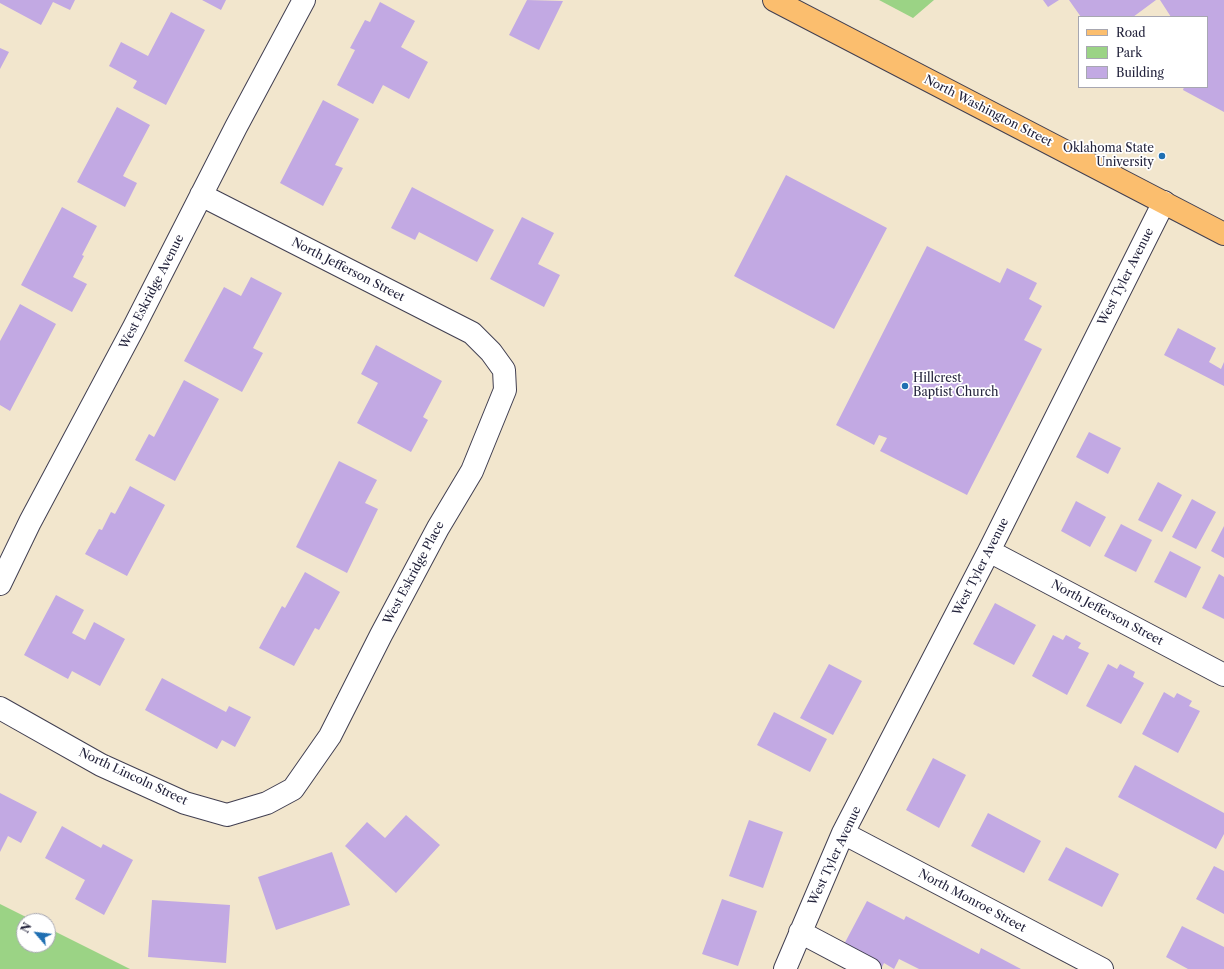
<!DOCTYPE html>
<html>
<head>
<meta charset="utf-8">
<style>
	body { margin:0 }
	#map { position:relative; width:1224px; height:969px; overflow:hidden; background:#f2e6cd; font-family:"Libre Caslon Text",serif }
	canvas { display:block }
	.legend { position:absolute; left:1078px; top:16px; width:130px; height:72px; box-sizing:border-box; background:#fff; border:1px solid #a7a7b1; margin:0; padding:5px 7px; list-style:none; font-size:12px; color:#22223b }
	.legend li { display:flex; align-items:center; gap:8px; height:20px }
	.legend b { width:20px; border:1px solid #a7a7b1 }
	.north { position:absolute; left:16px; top:913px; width:40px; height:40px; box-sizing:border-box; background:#fff; border:1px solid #a7a7b1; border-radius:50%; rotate:298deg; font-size:11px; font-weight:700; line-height:16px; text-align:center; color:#22223b }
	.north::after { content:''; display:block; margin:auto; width:14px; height:18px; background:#1f6fb2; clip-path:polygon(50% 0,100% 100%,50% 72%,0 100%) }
</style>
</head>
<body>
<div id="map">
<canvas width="1224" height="969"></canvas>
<ul class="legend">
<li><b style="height:5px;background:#fbbe6e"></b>Road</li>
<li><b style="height:11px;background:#9bd385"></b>Park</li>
<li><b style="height:11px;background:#c2a9e3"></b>Building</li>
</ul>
<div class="north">N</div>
</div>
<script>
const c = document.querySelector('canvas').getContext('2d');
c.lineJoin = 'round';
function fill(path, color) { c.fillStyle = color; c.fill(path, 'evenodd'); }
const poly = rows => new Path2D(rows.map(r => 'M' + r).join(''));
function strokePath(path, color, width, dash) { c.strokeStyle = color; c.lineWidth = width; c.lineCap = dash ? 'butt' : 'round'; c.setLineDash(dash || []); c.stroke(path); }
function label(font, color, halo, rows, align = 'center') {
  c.font = font + ' "Libre Caslon Text",serif'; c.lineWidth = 3.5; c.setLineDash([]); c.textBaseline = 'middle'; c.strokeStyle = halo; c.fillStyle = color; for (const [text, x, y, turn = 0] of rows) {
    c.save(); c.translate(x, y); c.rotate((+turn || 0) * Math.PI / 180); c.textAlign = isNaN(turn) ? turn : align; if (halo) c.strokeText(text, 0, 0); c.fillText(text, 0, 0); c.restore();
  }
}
fill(poly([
	[879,0,934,0,913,18],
	[0,904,34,921,24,921,24,945,48,945,48,928,130,969,0,969]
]), '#9bd385');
fill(poly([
	[0,0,75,0,70,10,53,2,41,25,0,3],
	[202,0,226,0,221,10],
	[527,0,563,1,539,50,509,35],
	[1043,0,1059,0,1048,7],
	[1069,0,1156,0,1133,17,1081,17],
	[1160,0,1224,0,1224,112,1183,90,1184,87,1207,87,1207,17,1171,17],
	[380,2,415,21,401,47,428,62,409,99,383,85,373,104,337,85,355,50,350,48,365,20,370,22],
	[171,12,205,30,166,105,133,88,137,81,109,66,121,42,148,56],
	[0,48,9,52,0,69],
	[323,100,359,119,335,165,343,168,323,206,280,183],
	[117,107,150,125,123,176,137,183,125,207,77,182],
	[786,175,887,228,834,329,734,276],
	[412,187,494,230,477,262,419,232,415,240,391,228],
	[62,207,97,226,82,255,84,256,73,277,87,284,72,312,21,285],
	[522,217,554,233,538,264,560,275,544,307,490,279],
	[927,246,1000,283,1007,268,1037,283,1029,299,1042,306,1024,340,1042,349,967,495,880,451,887,438,879,435,874,445,836,425],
	[251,277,282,293,253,348,263,353,242,392,184,361,224,287,241,296],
	[20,304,56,324,10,411,0,405,0,341],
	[1178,328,1216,348,1209,362,1221,369,1224,362,1224,386,1164,355],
	[376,345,442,381,423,417,428,420,411,452,357,423,378,383,361,374],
	[184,380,219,399,175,481,135,460,149,434,154,437],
	[1089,432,1121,448,1108,474,1076,457],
	[339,461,377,480,365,503,378,509,347,573,296,547],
	[1158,482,1182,495,1162,532,1138,520],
	[130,486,165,505,127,576,85,554,99,529,102,530,111,512,115,514],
	[1192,499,1216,512,1196,549,1172,537],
	[1076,501,1106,517,1090,547,1061,531],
	[1121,524,1152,540,1136,572,1104,556],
	[1224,526,1224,558,1211,551],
	[1170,551,1201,567,1186,598,1154,582],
	[305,572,340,592,319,630,315,628,294,666,259,648,282,606,285,608],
	[1219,574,1224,577,1224,619,1202,608],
	[56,595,84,610,72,633,85,640,94,622,125,639,100,686,72,671,68,679,24,655],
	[995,603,1036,625,1014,665,973,644],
	[1053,635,1063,640,1066,635,1081,643,1078,648,1089,653,1067,695,1032,676],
	[829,664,862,681,833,735,800,718],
	[1108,664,1117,669,1120,664,1135,672,1133,677,1144,683,1121,724,1086,706],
	[162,678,226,712,229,706,251,717,235,747,222,740,217,749,145,710],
	[1164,692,1174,698,1177,693,1192,701,1189,706,1200,711,1178,753,1142,734],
	[774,712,827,739,810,772,757,745],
	[933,758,966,775,939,828,906,810],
	[1135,765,1224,813,1224,834,1216,849,1118,797],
	[0,793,37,812,21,843,8,836,0,852],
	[988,813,1041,841,1024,873,971,846],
	[406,815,440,845,396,893,345,846,367,822,385,838],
	[749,820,783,832,763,888,729,876],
	[62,826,101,848,103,844,133,860,104,915,75,899,85,880,45,858],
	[1066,847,1119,874,1102,907,1048,880],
	[332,852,350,905,276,930,258,877],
	[1214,866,1224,871,1224,914,1196,899],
	[722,899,757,911,738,966,702,954],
	[152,900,230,905,226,963,148,957],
	[867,901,904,920,906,916,979,954,981,948,1021,969,919,969,899,959,894,969,884,963,881,969,877,969,841,950],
	[1182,926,1224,947,1224,969,1188,969,1166,957]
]), '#c2a9e3');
const minor = poly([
	[989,551,1224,675],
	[0,584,30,522,134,327,236,127,304,0],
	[0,708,101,765,185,803,227,815,267,803,293,789,330,736,381,635,438,528,472,471,505,390,504,370,491,352,472,333,201,195],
	[843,833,1102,969],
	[800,932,870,969],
	[785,969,843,833,989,551,1164,202]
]);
const major = poly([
	[774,0,1224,234]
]);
strokePath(minor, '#413f51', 24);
strokePath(major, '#413f51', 24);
strokePath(minor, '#fff', 22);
strokePath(major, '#fbbe6e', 22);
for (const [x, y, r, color] of [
	[1162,156,4,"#1f6fb2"],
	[905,386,4,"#1f6fb2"]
]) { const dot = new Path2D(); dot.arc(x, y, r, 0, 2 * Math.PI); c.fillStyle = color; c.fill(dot); strokePath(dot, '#fff', 1.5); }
label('12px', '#22223b', '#fff', [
	["North Washington Street",988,111,27],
	["North Jefferson Street",348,270,27],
	["West Tyler Avenue",1126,277,-63],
	["West Eskridge Avenue",152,292,-63],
	["West Tyler Avenue",981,567,-63],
	["West Eskridge Place",414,573,-62],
	["North Jefferson Street",1107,613,28],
	["North Lincoln Street",133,777,25],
	["West Tyler Avenue",835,856,-65],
	["North Monroe Street",972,901,28]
]);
label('12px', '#22223b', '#fff', [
	["Oklahoma State",1154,149],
	["University",1154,163],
	["Hillcrest",913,379,"left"],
	["Baptist Church",913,393,"left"]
], 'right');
</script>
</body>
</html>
